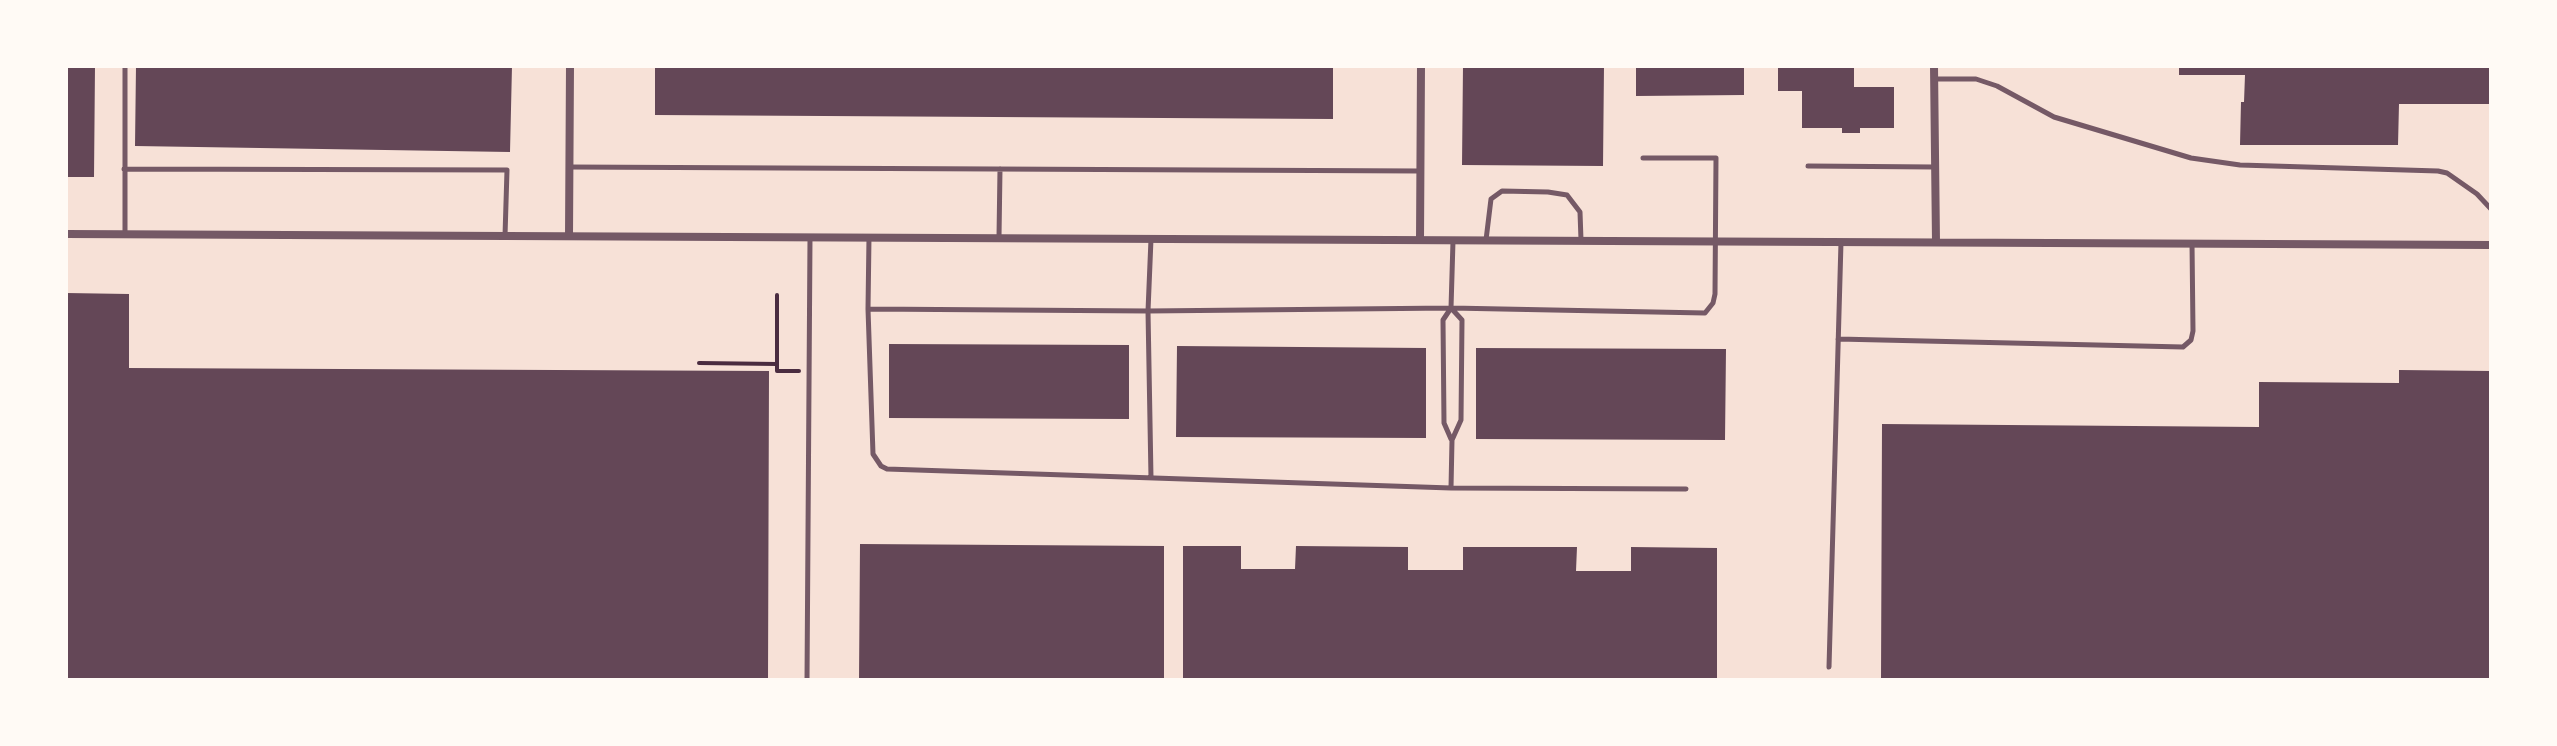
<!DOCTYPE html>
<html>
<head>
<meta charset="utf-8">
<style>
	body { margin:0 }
	#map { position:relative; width:2557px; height:746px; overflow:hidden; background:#f7e1d7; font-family:Overpass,sans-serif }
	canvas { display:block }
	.frame { position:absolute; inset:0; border:68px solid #fffaf5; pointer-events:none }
</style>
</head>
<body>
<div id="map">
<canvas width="2557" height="746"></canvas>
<div class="frame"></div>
</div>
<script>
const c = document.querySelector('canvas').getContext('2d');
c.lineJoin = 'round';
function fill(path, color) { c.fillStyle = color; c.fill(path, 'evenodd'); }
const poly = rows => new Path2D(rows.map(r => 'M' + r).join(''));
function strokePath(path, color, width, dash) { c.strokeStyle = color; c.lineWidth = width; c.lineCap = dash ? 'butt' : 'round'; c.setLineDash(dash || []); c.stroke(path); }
fill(poly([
	[66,66,95,66,94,177,66,177],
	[136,66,512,66,510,152,135,146],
	[655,66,1333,66,1333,119,655,115],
	[1463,66,1604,66,1603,166,1462,165],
	[1636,66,1744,66,1744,95,1636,96],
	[1778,66,1854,66,1854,87,1894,87,1894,128,1860,128,1860,133,1842,133,1842,128,1802,128,1802,91,1778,91],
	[2179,66,2491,66,2491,104,2399,104,2398,145,2240,145,2241,102,2244,102,2245,75,2179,75],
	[66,293,129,294,129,368,769,371,768,680,66,680],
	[889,344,1129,345,1129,419,889,418],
	[1177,346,1426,348,1426,438,1176,437],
	[1476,348,1726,349,1725,440,1476,439],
	[2399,370,2491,371,2491,680,1881,680,1882,424,2259,427,2259,382,2399,383],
	[860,544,1164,546,1164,680,859,680],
	[1183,546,1241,546,1241,569,1295,569,1296,546,1408,547,1408,570,1463,570,1463,547,1577,547,1576,571,1631,571,1631,547,1717,548,1717,680,1183,680]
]), '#644757');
strokePath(poly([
	[777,295,777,371,799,371],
	[699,363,777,364]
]), '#4a2c40', 4);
strokePath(poly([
	[1934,79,1976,79,1997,86,2054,117,2191,158,2240,165,2438,171,2447,173,2477,194,2491,209],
	[1808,166,1934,167],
	[569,167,1419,171],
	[124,169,507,170,505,236],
	[125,234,125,66],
	[869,237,868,309,873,454,881,466,887,469,1451,488,1452,440,1461,420,1462,320,1451,308],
	[999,237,1000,169],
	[1151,239,1148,311,1151,478],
	[1486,240,1491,199,1502,191,1548,192,1567,195,1580,212,1581,240],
	[868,309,1148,311,1451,308,1705,313,1713,303,1715,294,1716,158,1643,158],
	[1838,339,2183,347,2191,340,2193,331,2192,243],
	[1451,439,1444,423,1443,320,1451,308,1453,241],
	[1451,488,1686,489],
	[1829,667,1841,242],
	[807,680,810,238]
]), '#755966', 5);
strokePath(poly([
	[1934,66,1936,242],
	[66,234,2491,245],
	[569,236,570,66],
	[1420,240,1421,66]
]), '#755966', 8);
</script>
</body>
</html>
